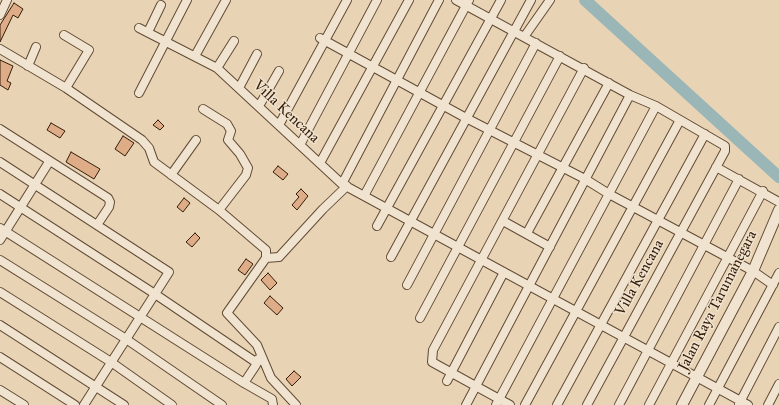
<!DOCTYPE html>
<html>
<head>
<meta charset="utf-8">
<style>
	body { margin:0 }
	canvas { display:block; background:#e8d4b5 }
</style>
</head>
<body>
<canvas width="779" height="405"></canvas>
<script>
const c = document.querySelector('canvas').getContext('2d');
c.lineJoin = 'round';
function fill(path, color) { c.fillStyle = color; c.fill(path, 'evenodd'); }
const poly = rows => new Path2D(rows.map(r => 'M' + r).join(''));
function strokePath(path, color, width, dash) { c.strokeStyle = color; c.lineWidth = width; c.lineCap = dash ? 'butt' : 'round'; c.setLineDash(dash || []); c.stroke(path); }
function label(font, color, halo, rows, align = 'center') {
  c.font = font + ' "IM FELL Great Primer",serif'; c.lineWidth = 3; c.setLineDash([]); c.textBaseline = 'middle'; c.strokeStyle = halo; c.fillStyle = color; for (const [text, x, y, turn = 0] of rows) {
    c.save(); c.translate(x, y); c.rotate((+turn || 0) * Math.PI / 180); c.textAlign = isNaN(turn) ? turn : align; if (halo) c.strokeText(text, 0, 0); c.fillText(text, 0, 0); c.restore();
  }
}
const water = poly([
	[772,166,779,173,779,182,768,172,772,166]
]);
fill(water, '#9ab6b7');
strokePath(water, '#727972', 1);
strokePath(poly([
	[585,0,779,177]
]), '#9ab6b7', 12);
const building = poly([
	[14,3,23,9,18,18,13,15,0,42,0,25,14,3],
	[0,60,13,66,7,81,11,83,8,90,0,85,0,60],
	[158,120,164,126,160,130,153,125,158,120],
	[51,123,65,131,60,138,47,130,51,123],
	[123,136,134,143,125,156,115,149,123,136],
	[71,152,100,169,94,179,66,162,71,152],
	[278,166,288,174,283,180,273,172,278,166],
	[301,189,308,196,297,210,292,205,299,197,296,194,301,189],
	[184,198,190,203,183,212,177,207,184,198],
	[195,233,200,238,192,247,186,242,195,233],
	[246,259,253,264,245,275,238,270,246,259],
	[268,273,277,283,270,290,261,280,268,273],
	[270,296,283,308,277,315,264,303,270,296],
	[294,371,301,377,292,386,286,379,294,371]
]);
fill(building, '#deac87');
strokePath(building, '#351d0a', 1);
const minor = poly([
	[456,0,630,95,656,106,725,146,725,151,587,405],
	[0,15,7,0],
	[139,28,217,68,342,184,748,405],
	[148,32,161,5],
	[64,35,89,50,66,88],
	[524,37,550,0],
	[320,38,466,118,585,179,609,194,753,271,773,285],
	[0,49,66,88,142,140,149,148,154,162,219,210,266,250,266,258,227,313,257,345,271,378,296,405],
	[195,56,226,0],
	[28,66,36,47],
	[217,68,234,41],
	[239,88,257,54],
	[139,93,187,0],
	[259,106,279,71],
	[203,109,227,124,231,131,228,140,240,154,248,168,246,175,219,210],
	[279,125,347,0],
	[0,129,108,198,110,202,109,207,97,225],
	[300,145,377,0],
	[0,162,169,272,84,405],
	[320,163,409,0],
	[716,167,779,202],
	[171,175,196,140],
	[342,184,439,0],
	[0,194,155,294,257,363],
	[364,196,469,0],
	[503,221,550,247],
	[377,226,501,0],
	[0,228,244,383,272,399,273,405],
	[527,233,609,83],
	[0,240,49,162],
	[391,257,531,0],
	[266,258,279,257,323,209,347,186],
	[0,260,126,339,222,405],
	[407,285,536,43],
	[0,292,111,362,172,405],
	[420,318,560,56],
	[0,325,124,405],
	[0,357,75,405],
	[447,381,504,272],
	[244,383,256,365,258,359],
	[0,390,24,405],
	[739,404,779,327],
	[466,405,630,95],
	[496,405,656,106],
	[510,405,432,362,433,350,584,68],
	[525,405,680,120],
	[557,405,705,134],
	[619,405,739,179],
	[649,405,763,191],
	[709,405,779,273],
	[768,405,779,384]
]);
const tertiary = poly([
	[682,405,753,271,779,210]
]);
strokePath(minor, '#624b35', 10);
strokePath(tertiary, '#624b35', 12);
strokePath(minor, '#f0e3cf', 8);
strokePath(tertiary, '#f0e3cf', 10);
label('15px', '#351d0a', '#f0e3cf', [
	["Villa Kencana",286,112,43],
	["Villa Kencana",640,278,-61],
	["Jalan Raya Tarumanegara",718,301,-63]
]);
</script>
</body>
</html>
